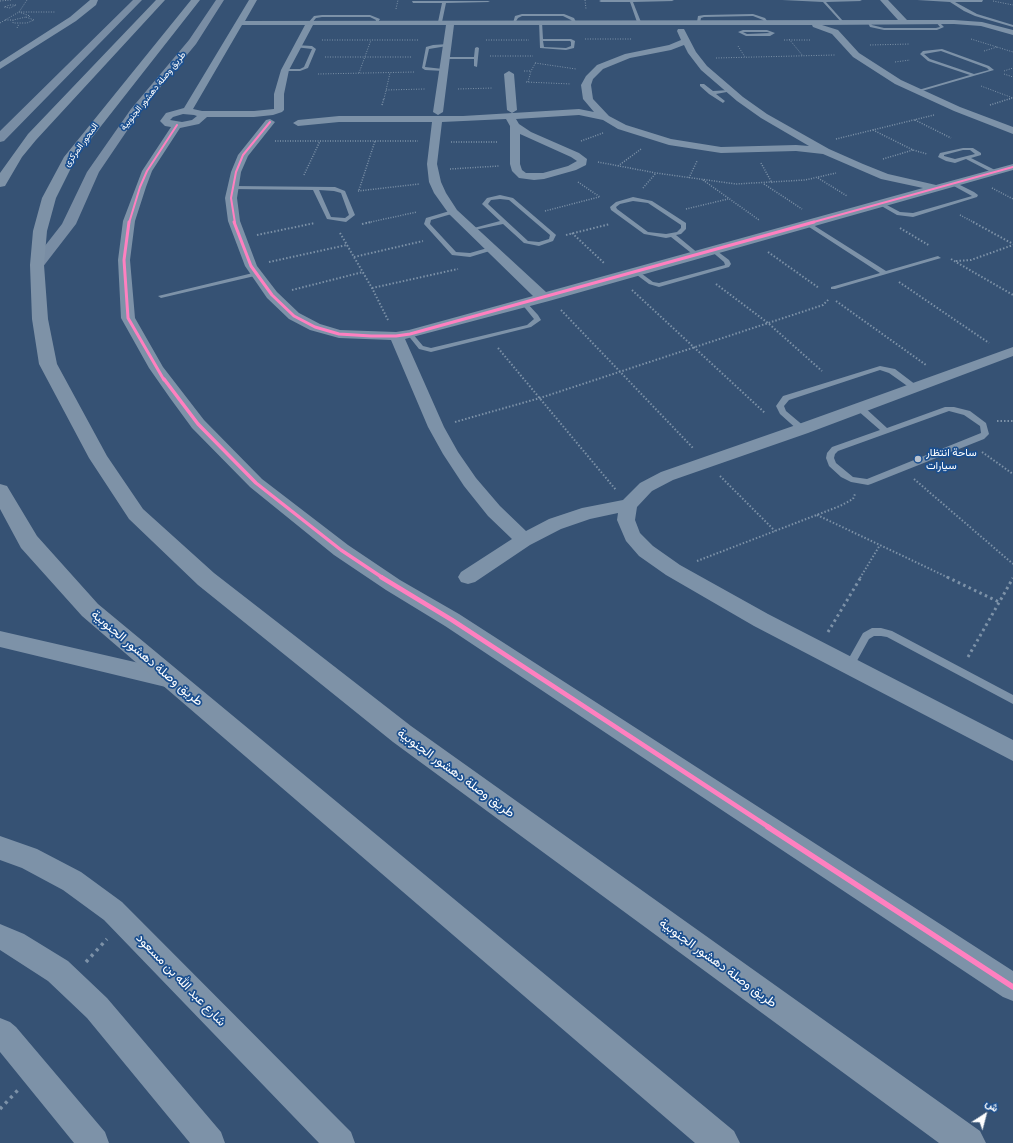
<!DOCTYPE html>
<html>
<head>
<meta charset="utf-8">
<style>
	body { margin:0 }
	#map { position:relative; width:1013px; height:1143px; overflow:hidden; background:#365274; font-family:Cabin,Vazirmatn,sans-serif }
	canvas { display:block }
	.north { position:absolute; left:965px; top:1095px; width:40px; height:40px; -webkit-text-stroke:3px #1b4f8f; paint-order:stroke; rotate:36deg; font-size:11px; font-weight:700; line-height:16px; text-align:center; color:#fff }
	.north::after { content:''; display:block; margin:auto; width:14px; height:18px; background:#fff; clip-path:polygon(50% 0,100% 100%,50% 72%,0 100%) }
</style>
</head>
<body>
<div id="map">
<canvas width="1013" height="1143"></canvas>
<div class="north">ش</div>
</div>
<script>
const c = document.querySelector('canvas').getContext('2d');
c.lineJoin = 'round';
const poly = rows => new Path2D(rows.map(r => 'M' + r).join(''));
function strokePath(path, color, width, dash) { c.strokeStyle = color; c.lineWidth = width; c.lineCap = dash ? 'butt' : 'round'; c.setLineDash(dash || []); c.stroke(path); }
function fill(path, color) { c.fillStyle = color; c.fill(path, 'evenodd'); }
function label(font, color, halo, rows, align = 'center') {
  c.font = font + ' Cabin,Vazirmatn,sans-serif'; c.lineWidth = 3.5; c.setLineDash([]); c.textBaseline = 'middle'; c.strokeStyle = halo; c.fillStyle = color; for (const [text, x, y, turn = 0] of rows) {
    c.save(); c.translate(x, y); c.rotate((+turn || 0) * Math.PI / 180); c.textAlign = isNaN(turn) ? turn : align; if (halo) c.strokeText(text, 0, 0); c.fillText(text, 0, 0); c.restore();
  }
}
strokePath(poly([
	[585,0,586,9],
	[0,1,11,0],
	[993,1,1013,5],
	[10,5,16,5,10,8,4,7,10,5],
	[396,9,398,0],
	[26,17,34,20,27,23,13,23,13,20,26,17],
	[29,17,30,16,19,12,55,12],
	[5,20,13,20],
	[0,23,19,12,27,0],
	[17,28,19,24],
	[585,39,632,39],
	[789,39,803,56],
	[971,39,1013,52],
	[322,40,419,40],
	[486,40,529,40],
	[784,40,811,40],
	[870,45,910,44],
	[738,46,745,57],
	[984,51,997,47],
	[490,56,533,56],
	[325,57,412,57],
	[716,58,835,55],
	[895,62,910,60],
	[535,63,576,69],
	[524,71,531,71],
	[1004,71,1013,68],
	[359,73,371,40],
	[318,74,415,72],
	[1004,74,1013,77],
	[526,82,571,84],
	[528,82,531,71,536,62],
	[981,86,1013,98],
	[458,89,493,88],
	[386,90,425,89],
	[384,99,390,73],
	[1009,99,1012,98]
]), '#7d92a8', 1, [1, 1.5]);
strokePath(poly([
	[382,105,384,98],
	[990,105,1012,98],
	[915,120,951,138],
	[873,130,913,150,927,154],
	[836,139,934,115],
	[275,141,418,141],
	[581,141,603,133],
	[451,142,498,142],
	[883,159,913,150],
	[598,162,656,173,736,184,805,180,836,173],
	[761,163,772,183],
	[618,166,641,149],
	[450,169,499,166],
	[304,175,320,141],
	[689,178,697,161],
	[818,178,847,196],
	[703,180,759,220],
	[578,182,600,197],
	[764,184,802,209],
	[643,188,656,173],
	[992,188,1013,199],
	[359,190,375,141],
	[358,191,419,184],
	[686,209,728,199],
	[545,211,599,197],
	[960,215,975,223],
	[366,223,417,212]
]), '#7d92a8', 1.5, [1, 1.5]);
strokePath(poly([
	[973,222,1013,244],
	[362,224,371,222],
	[900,228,930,246],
	[340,233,372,288,388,320],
	[572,233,604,263],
	[257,235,315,223],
	[566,235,610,224],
	[768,252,819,288],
	[354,257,423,241],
	[951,259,1013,295],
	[956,261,971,260,1013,245],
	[269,262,347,245],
	[899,282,989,343],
	[716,284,768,323,822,371],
	[372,288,458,269],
	[292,290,363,272],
	[632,290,765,413],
	[836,301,926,365],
	[561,310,693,448],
	[498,348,616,490],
	[997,421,1013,421],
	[455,422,540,398,823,305,829,299],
	[982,452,1013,474],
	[720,476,775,531],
	[914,479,1013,564],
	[817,515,949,578],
	[697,561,840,506,853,499,855,494],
	[860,578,880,545]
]), '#7d92a8', 2, [1.5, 2]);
strokePath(poly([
	[947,577,999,602],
	[828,632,861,577],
	[968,657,1013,578]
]), '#7d92a8', 3, [2.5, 3.5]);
strokePath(poly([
	[86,962,107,939],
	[0,1109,18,1090]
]), '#7d92a8', 3.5, [3, 4.5]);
fill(poly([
	[601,0,672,0,674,1,633,2,641,22,639,23,637,22,630,2,601,2,599,1,601,0],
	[782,0,860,0,862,1,826,2,843,21,842,23,823,2,782,0],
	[917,0,983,0,982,2,955,2,977,14,1013,25,1013,27,975,16,964,11,950,2,917,0],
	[412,1,488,1,490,2,446,3,442,22,440,23,438,22,442,3,413,3,412,1],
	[522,14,564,14,574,18,576,22,573,23,571,20,563,16,522,16,518,18,515,23,513,23,515,16,522,14],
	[753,14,765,18,768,22,765,23,763,20,753,16,704,17,701,18,700,23,697,22,698,16,704,15,753,14],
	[322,15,370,15,380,19,377,24,375,23,376,20,370,17,322,17,316,18,311,24,308,23,314,16,322,15],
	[539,21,542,22,543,39,571,39,575,41,574,48,566,50,540,48,539,21],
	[543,41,570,41,571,42,571,46,566,48,544,47,543,41],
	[867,21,869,21,872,25,884,28,936,28,940,27,936,22,938,21,944,27,937,30,884,30,870,27,867,21],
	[743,30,767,30,775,33,770,36,746,36,738,32,743,30],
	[743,32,767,32,770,33,747,34,743,32],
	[448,44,447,46,429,49,425,67,443,69,444,71,425,70,422,68,426,47,433,45,448,44],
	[296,45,312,46,316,49,308,68,300,71,284,71,285,69,300,69,304,67,312,49,295,47,296,45],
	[477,47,479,48,477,67,474,66,474,59,445,59,443,58,445,57,474,57,475,48,477,47],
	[942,49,989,66,994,70,915,93,915,91,970,75,928,61,920,54,923,51,942,49],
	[941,51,987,68,989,70,974,74,930,59,924,54,941,51],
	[700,84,704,84,713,91,730,90,732,91,716,94,725,101,723,103,709,94,700,86,700,84],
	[963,148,973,148,981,153,981,155,971,158,997,171,997,173,993,173,966,159,955,163,946,161,938,157,940,153,963,148],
	[963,150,970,150,975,154,955,159,944,156,944,155,963,150],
	[954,182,974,192,978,195,977,197,913,217,897,215,878,204,883,203,900,212,913,213,972,196,952,185,952,183,954,182],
	[233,186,335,187,345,191,355,215,346,222,327,219,313,190,231,189,231,187,233,186],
	[319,190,334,191,341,193,349,215,345,218,331,217,319,190],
	[500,195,513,198,555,234,556,235,553,241,539,246,524,243,503,224,470,231,470,229,500,221,482,204,487,198,500,195],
	[500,199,509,200,550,235,549,239,539,242,528,241,488,204,491,200,500,199],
	[633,197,652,201,686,223,686,229,681,234,676,235,699,254,699,256,695,256,671,237,666,238,644,234,611,210,610,207,616,202,633,197],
	[633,201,648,203,681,225,681,228,677,232,666,234,648,232,617,209,616,207,620,204,633,201],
	[453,210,456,212,455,213,431,220,430,224,456,252,470,253,491,247,493,248,493,250,470,257,452,255,424,224,426,218,453,210],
	[806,223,810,223,886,271,938,256,941,258,835,289,831,289,831,287,880,273,806,225,806,223],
	[713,248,729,260,731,264,729,267,659,287,649,284,633,272,638,271,653,282,659,283,725,265,724,262,710,250,713,248],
	[257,272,260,274,259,275,161,298,158,296,257,272],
	[524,301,526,302,538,315,541,320,531,327,431,352,419,349,407,334,408,333,412,333,423,346,431,348,527,325,534,319,521,303,524,301],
	[880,366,895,369,920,388,919,390,913,390,889,373,880,370,789,400,784,406,786,411,805,427,805,431,799,431,780,414,776,406,783,396,880,366],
	[857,406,863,406,887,428,945,407,954,407,970,411,986,423,989,434,984,439,871,484,868,485,851,482,841,477,829,466,826,458,827,453,832,447,880,430,857,410,857,406],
	[949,411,964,415,980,426,981,433,867,479,853,477,836,463,834,458,835,454,838,451,949,411],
	[872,628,881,628,892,631,1013,695,1013,704,887,637,881,636,874,636,869,639,853,668,850,669,847,668,845,665,863,633,872,628]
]), '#7d92a8');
fill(poly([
	[90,0,98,0,96,5,76,21,0,69,0,62,70,17,90,0],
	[249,0,257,0,245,21,898,20,880,0,888,0,907,20,954,20,982,22,1013,30,1013,35,981,26,954,24,822,25,838,30,859,53,901,80,960,107,1013,127,1013,134,954,111,895,84,853,57,832,34,813,27,812,25,454,25,443,112,438,115,433,112,446,25,313,25,289,70,284,94,284,110,282,112,273,115,254,117,207,117,199,124,180,128,152,171,146,187,135,221,130,260,135,318,163,367,204,420,262,479,348,545,400,580,459,614,1013,971,1013,1001,1003,997,445,626,386,590,334,555,250,487,192,428,170,398,149,368,121,318,118,260,123,221,142,171,171,127,165,126,160,121,166,113,184,108,249,0],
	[242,25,305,25,281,70,274,94,274,109,254,111,202,111,193,109,242,25],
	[183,114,194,115,197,116,192,120,182,122,170,120,173,117,183,114],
	[678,29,684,29,696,52,707,66,743,97,767,114,829,149,863,164,888,174,936,185,1013,164,1013,170,549,301,405,339,444,427,458,452,476,478,500,506,526,531,549,519,582,508,623,500,640,483,661,472,796,425,1013,347,1013,356,808,433,673,480,652,491,637,507,635,520,640,533,653,546,680,565,768,614,1013,740,1013,761,754,626,666,575,639,556,626,541,617,520,618,513,590,519,561,529,530,545,475,582,468,584,461,582,458,577,461,572,512,539,488,516,464,486,443,454,428,427,391,340,339,338,310,330,289,319,267,298,245,266,228,221,225,198,231,172,238,155,266,120,270,119,275,122,248,156,241,172,237,198,240,221,257,266,277,292,299,313,320,324,340,330,396,332,409,330,533,296,449,214,434,193,429,182,427,164,432,122,339,122,298,126,293,123,298,120,339,116,463,116,579,109,594,112,583,99,581,85,586,76,597,65,625,54,669,45,681,40,677,31,678,29],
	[684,45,688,53,701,70,737,101,761,118,809,146,796,145,721,147,671,139,626,125,609,116,593,99,591,85,593,79,603,69,630,58,671,50,684,45],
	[579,115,603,120,618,129,669,145,721,153,796,151,823,154,881,179,923,188,546,292,457,210,446,193,441,182,437,164,442,122,506,119,510,126,510,164,512,171,519,178,534,180,544,179,576,170,586,165,587,159,579,153,531,132,519,124,516,119,579,115],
	[520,134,571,157,577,161,568,166,543,173,526,173,522,170,520,164,520,134],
	[509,71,514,74,517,110,512,113,507,110,504,74,509,71],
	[0,631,174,671,181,674,185,680,181,686,174,689,0,647,0,631],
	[0,836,37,849,81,872,122,902,351,1132,355,1143,319,1143,104,920,63,890,22,868,0,860,0,836],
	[0,924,24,934,68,961,107,998,221,1132,225,1143,190,1143,87,1018,48,981,0,950,0,924],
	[0,1018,10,1022,16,1027,105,1132,109,1143,74,1143,0,1052,0,1018]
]), '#7d92a8');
fill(poly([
	[133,0,142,0,4,141,0,142,0,131,133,0],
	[216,0,224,0,196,44,139,113,99,172,76,224,42,268,37,269,32,268,30,265,62,224,87,172,131,109,189,40,216,0]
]), '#798da4');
fill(poly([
	[156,0,165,0,36,140,22,157,5,186,0,187,0,173,28,134,156,0],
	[191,0,200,0,76,158,56,198,47,231,44,265,48,319,57,364,107,456,143,509,214,573,411,726,980,1131,986,1143,939,1143,393,742,198,585,129,519,89,458,39,364,32,319,30,265,33,231,42,198,64,157,191,0],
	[0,484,7,486,37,536,98,604,734,1131,740,1143,695,1143,82,616,21,548,0,509,0,484]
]), '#7e92a7');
strokePath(poly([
	[129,223,140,187,147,171,177,125],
	[235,223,231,198,236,172,243,155,270,122],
	[810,223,1013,167]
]), '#ff80c0', 2);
strokePath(poly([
	[129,222,124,260,128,318,164,380],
	[234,222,251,266,272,295,294,316,315,327,339,334,371,336,396,336,410,334,814,222]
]), '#ff80c0', 3);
strokePath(poly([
	[164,379,198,424,256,483,341,550,383,578]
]), '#ff80c0', 3.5);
strokePath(poly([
	[381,577,452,620,770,828]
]), '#ff80c0', 4.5);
strokePath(poly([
	[768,827,1013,987]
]), '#ff80c0', 5.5);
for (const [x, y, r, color] of [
	[918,459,4,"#b9c2ce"]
]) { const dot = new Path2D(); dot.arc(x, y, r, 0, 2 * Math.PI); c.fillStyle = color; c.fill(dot); strokePath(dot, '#1b4f8f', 1.5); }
label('9px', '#fff', '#1b4f8f', [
	["طريق وصلة دهشور الجنوبية",153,91,-51],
	["المحور المركزى",81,145,-54]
]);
label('11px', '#fff', '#1b4f8f', [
	["ساحة انتظار",926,453],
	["سيارات",926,466]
], 'left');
label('13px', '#fff', '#1b4f8f', [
	["طريق وصلة دهشور الجنوبية",147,658,40],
	["طريق وصلة دهشور الجنوبية",456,773,36],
	["طريق وصلة دهشور الجنوبية",718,963,36],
	["شارع عبد الله بن مسعود",181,980,46]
]);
</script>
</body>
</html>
